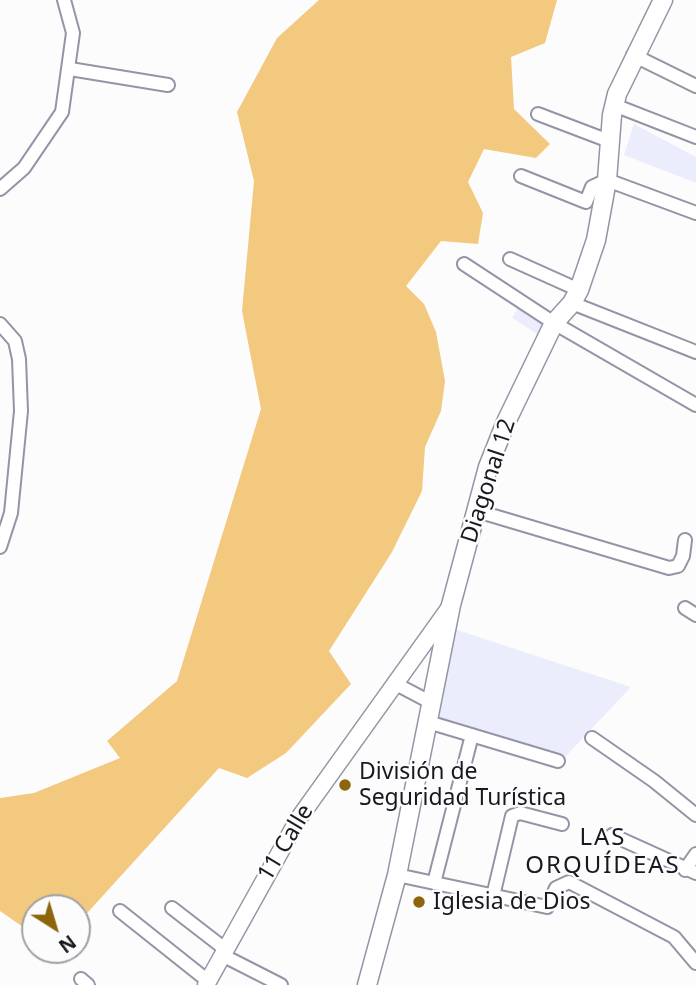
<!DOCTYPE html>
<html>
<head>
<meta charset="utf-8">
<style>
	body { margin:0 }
	#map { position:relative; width:696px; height:985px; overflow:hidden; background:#fcfcfc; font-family:"Noto Sans",sans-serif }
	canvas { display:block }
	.north { position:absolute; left:21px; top:894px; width:70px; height:70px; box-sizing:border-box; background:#fcfcfc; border:2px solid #a1a1a4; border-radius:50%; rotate:143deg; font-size:19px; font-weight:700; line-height:28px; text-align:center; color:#181920 }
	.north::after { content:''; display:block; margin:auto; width:24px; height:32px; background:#8e650a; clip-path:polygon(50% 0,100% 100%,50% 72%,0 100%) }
</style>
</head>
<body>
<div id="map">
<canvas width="696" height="985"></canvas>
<div class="north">N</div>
</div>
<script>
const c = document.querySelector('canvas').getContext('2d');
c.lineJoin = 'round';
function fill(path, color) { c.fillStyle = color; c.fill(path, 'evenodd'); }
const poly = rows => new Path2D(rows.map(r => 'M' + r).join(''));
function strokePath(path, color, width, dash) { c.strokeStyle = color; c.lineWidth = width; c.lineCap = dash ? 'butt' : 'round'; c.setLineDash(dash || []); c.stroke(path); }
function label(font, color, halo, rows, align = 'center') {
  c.font = font + ' "Noto Sans",sans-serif'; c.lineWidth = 5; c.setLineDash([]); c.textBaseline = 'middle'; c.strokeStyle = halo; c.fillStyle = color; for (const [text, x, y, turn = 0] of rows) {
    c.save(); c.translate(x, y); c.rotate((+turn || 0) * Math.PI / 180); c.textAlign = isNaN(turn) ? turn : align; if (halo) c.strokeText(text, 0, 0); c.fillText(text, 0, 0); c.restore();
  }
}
fill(poly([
	[634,124,696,157,696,183,624,155],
	[519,306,547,325,540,336,512,318],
	[451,628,631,687,564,758,435,721]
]), '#ebedfd');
fill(poly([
	[319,0,557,0,545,43,511,57,514,109,550,144,536,158,484,149,468,182,483,213,478,244,441,241,406,286,424,304,436,332,445,381,441,411,425,447,422,491,392,552,329,651,351,684,286,753,247,778,219,768,79,922,77,922,77,908,35,908,35,927,26,929,0,911,0,798,34,793,120,758,107,741,177,681,261,409,242,311,254,181,237,112,277,38]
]), '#f3c87f');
const minor = poly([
	[633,55,696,86],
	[70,69,168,85],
	[614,105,696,137],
	[538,114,609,141],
	[521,176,586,202,592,187,607,180,696,213],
	[0,189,24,168,62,112,73,33,64,0],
	[510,259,579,290],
	[464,264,554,323,696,405],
	[572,303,696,352],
	[0,324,15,341,19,359,21,411,11,513,0,547],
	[477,511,669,568,678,566,683,556,685,540],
	[685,608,696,615],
	[394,683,432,703],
	[428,722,558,761],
	[592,738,654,781,696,815],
	[612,835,696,873],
	[685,870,696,854],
	[397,875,547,907,556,888,569,882,674,937,696,963],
	[434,883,472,735],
	[493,896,512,816,520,813,562,824],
	[172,908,225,949],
	[120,911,208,981],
	[222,955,281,985],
	[81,979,88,985]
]);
const tertiary = poly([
	[206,985,299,818,450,607]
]);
const secondary = poly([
	[367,985,397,875,451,605,488,467,506,422,554,323,572,303,579,290,596,240,607,180,612,115,617,94,663,0]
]);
strokePath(minor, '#9395a6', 16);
strokePath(tertiary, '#9395a6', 19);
strokePath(secondary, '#9395a6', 21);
strokePath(minor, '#fff', 12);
strokePath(tertiary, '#fff', 16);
strokePath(secondary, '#fff', 18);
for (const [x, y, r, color] of [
	[345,785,7,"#8e650a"],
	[419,902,7,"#8e650a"]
]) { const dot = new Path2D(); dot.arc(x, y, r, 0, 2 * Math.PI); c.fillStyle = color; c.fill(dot); strokePath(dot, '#fcfcfc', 2.5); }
label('23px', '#181920', '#fcfcfc', [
	["Diagonal 12",489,481,-72],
	["11 Calle",286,843,-59]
]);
label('23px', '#181920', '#fcfcfc', [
	["División de",359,772],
	["Seguridad Turística",359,798],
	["Iglesia de Dios",433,902]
], 'left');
c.letterSpacing = '2px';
label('24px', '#181920', '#fcfcfc', [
	["LAS",603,838],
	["ORQUÍDEAS",603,866]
]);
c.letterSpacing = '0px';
</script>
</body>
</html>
